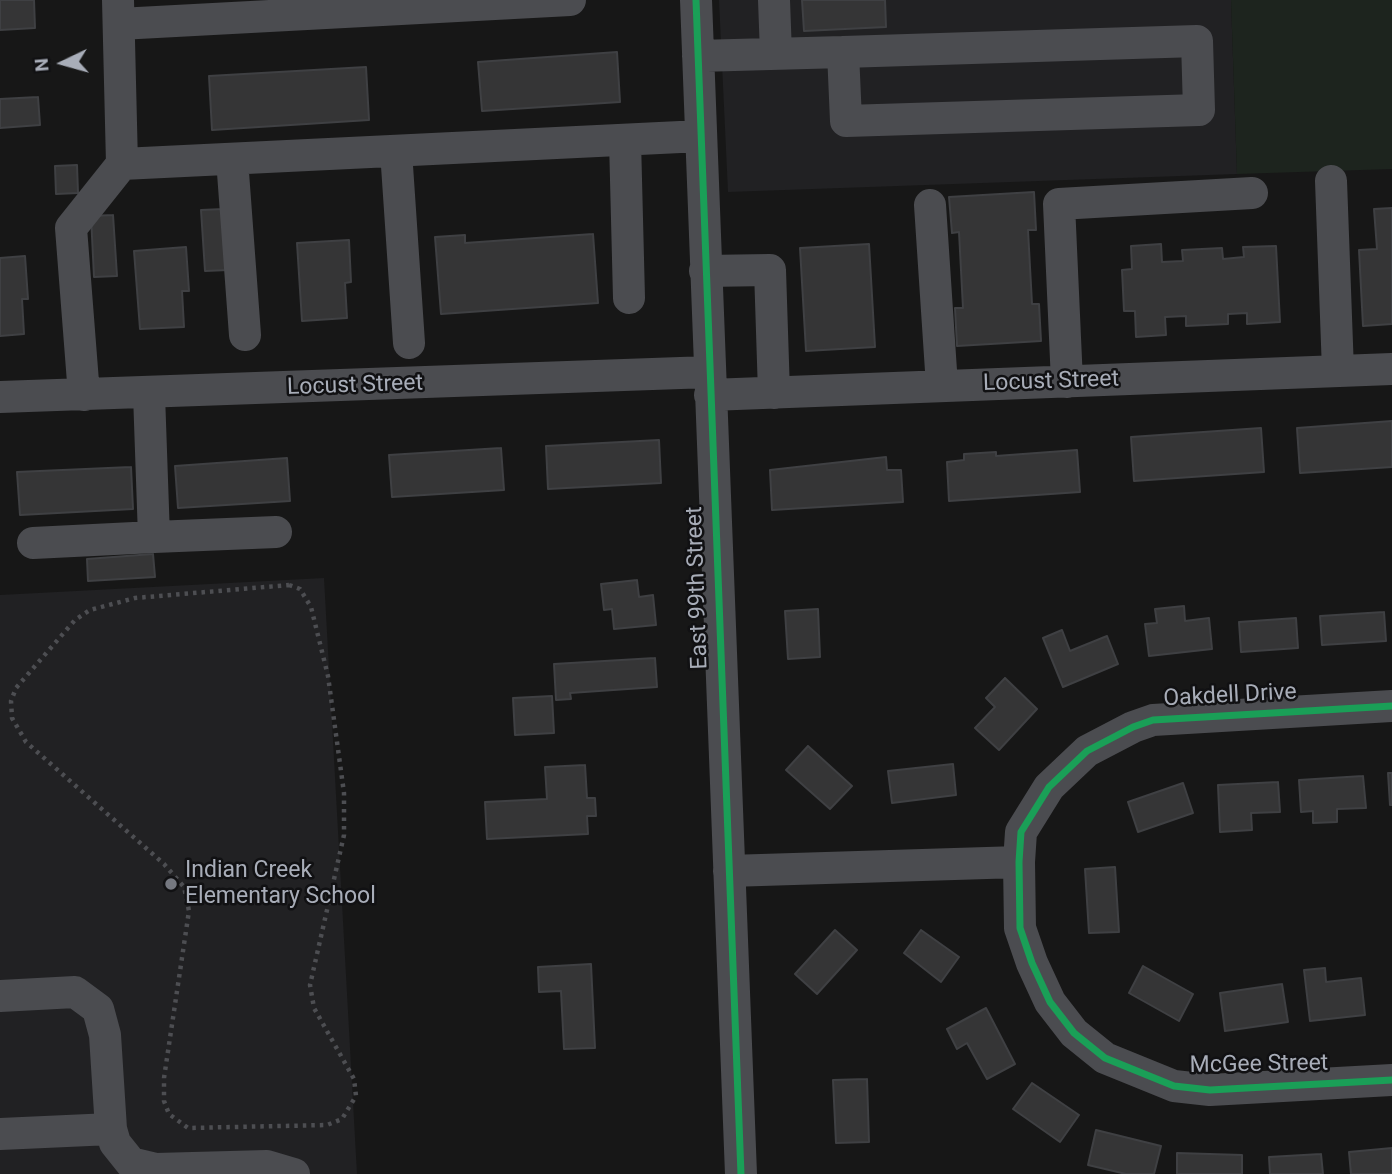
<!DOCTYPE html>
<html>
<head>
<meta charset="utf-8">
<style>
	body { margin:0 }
	#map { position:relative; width:1392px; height:1174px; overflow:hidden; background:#171717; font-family:Roboto,sans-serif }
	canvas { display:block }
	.north { position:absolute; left:28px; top:28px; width:70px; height:70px; -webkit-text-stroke:5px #111113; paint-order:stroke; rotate:265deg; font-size:19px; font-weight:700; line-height:28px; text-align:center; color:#a8adb8 }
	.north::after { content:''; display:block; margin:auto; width:24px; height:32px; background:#a8adb8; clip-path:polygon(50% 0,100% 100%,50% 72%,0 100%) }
</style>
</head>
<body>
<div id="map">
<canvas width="1392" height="1174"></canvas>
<div class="north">N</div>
</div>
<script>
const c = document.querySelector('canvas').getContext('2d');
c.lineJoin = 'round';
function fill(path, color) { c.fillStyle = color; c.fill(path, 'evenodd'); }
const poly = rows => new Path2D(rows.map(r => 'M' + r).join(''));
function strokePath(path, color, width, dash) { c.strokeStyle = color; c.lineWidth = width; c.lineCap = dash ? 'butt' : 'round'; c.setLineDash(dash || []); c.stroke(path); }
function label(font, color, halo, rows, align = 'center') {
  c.font = font + ' Roboto,sans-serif'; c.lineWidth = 5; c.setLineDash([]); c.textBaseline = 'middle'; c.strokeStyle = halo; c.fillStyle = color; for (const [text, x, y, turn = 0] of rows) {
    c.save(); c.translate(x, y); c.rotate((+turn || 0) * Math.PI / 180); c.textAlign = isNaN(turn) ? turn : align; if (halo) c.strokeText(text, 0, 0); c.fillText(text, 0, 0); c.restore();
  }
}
fill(poly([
	[719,0,1231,0,1237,174,728,192],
	[324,578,357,1174,0,1174,0,595]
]), '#212123');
fill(poly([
	[1231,0,1392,0,1392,169,1237,174]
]), '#1d241e');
const building = poly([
	[0,0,34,0,35,28,0,30,0,0],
	[802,0,885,0,886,27,804,31,802,0],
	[617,52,620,102,482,111,478,62,617,52],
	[366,67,369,120,212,130,209,76,366,67],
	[38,97,40,125,0,128,0,99,38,97],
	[77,165,78,193,56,194,55,166,77,165],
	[1034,192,1036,230,1028,230,1032,304,1039,304,1041,341,957,346,955,308,963,308,959,232,952,233,949,197,1034,192],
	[1392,208,1392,324,1363,326,1359,250,1377,249,1374,209,1392,208],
	[224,209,228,270,205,271,201,210,224,209],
	[113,215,117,276,94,277,91,216,113,215],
	[593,234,598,303,441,314,435,237,465,235,465,243,593,234],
	[349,240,351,282,345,283,347,318,302,321,297,243,349,240],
	[869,244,875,347,806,351,800,248,869,244],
	[1161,244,1162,262,1183,261,1182,250,1222,248,1223,259,1244,257,1243,247,1276,246,1280,322,1247,324,1247,313,1228,314,1228,324,1186,326,1186,316,1165,317,1166,335,1136,337,1135,311,1124,311,1122,270,1132,269,1131,246,1161,244],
	[186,247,189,291,182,291,184,327,140,329,134,251,186,247],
	[25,256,28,299,22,299,24,334,0,336,0,258,25,256],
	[1392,421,1392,467,1300,473,1297,428,1392,421],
	[1261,428,1264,472,1134,481,1131,437,1261,428],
	[659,440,661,483,548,489,546,446,659,440],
	[501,448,504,490,392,497,389,455,501,448],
	[1077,450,1080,492,949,501,947,462,964,460,964,454,996,452,996,456,1077,450],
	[886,457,887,470,901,470,903,502,772,510,770,470,886,457],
	[287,458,290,501,178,508,175,466,287,458],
	[131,467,133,509,20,515,17,472,131,467],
	[153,554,155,577,88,581,87,559,153,554],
	[637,580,639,597,653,595,656,625,614,629,612,609,604,610,601,584,637,580],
	[1184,606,1185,621,1209,618,1212,649,1149,656,1145,624,1157,623,1155,609,1184,606],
	[818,609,820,657,788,659,785,611,818,609],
	[1384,612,1386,641,1322,645,1320,616,1384,612],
	[1296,618,1298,648,1241,652,1239,622,1296,618],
	[1062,630,1070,651,1107,636,1118,664,1063,687,1043,638,1062,630],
	[655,658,657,687,570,693,571,699,556,700,554,664,655,658],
	[1005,678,1037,709,999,750,975,728,995,707,986,698,1005,678],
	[552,696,554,733,515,735,513,698,552,696],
	[808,746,852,786,830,809,786,770,808,746],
	[953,764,956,795,892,803,888,771,953,764],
	[585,765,587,798,595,798,596,816,587,816,588,834,487,839,485,802,547,799,545,767,585,765],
	[1388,773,1392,773,1392,805,1390,805,1388,773],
	[1363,776,1366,808,1337,809,1337,822,1313,823,1313,811,1301,812,1299,780,1363,776],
	[1278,782,1280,812,1251,813,1252,830,1220,832,1218,785,1278,782],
	[1183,783,1193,813,1138,832,1128,802,1183,783],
	[1115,867,1119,932,1089,933,1085,869,1115,867],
	[835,930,857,950,817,994,795,974,835,930],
	[921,930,959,957,941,982,904,953,921,930],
	[591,964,595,1048,564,1049,561,991,539,992,538,967,591,964],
	[1143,966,1193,994,1179,1021,1129,993,1143,966],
	[1325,968,1326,982,1361,978,1365,1015,1310,1021,1304,970,1325,968],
	[1282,984,1288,1022,1225,1031,1220,993,1282,984],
	[986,1008,1015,1064,987,1079,967,1043,957,1049,947,1029,986,1008],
	[867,1079,869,1142,836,1143,833,1080,867,1079],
	[1032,1083,1079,1115,1060,1142,1013,1109,1032,1083],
	[1096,1130,1161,1146,1154,1174,1126,1174,1088,1165,1096,1130],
	[1392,1148,1392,1174,1351,1174,1349,1152,1392,1148],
	[1177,1153,1242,1155,1242,1174,1177,1174,1177,1153],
	[1321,1154,1323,1174,1270,1174,1269,1157,1321,1154]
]);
fill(building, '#353536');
strokePath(building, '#3f4043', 2);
strokePath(poly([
	[289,585,300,589,311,607,328,676,344,793,344,835,310,985,314,1008,354,1079,356,1096,342,1119,327,1125,188,1128,169,1114,164,1101,164,1078,189,911,184,887,164,864,26,742,12,718,11,701,16,688,75,620,90,610,135,598,289,585]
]), '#4d4e52', 4.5, [3.5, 5]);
strokePath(poly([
	[118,0,122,164],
	[696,0,741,1174],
	[774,0,776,54],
	[119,24,570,0],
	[698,56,843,52,1197,41,1199,110,846,121,843,52],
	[625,140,629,298],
	[396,151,409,343],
	[232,159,245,335],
	[1331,181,1338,371],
	[930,205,942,386],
	[705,271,770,270,774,393],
	[1067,382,1059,204,1252,193],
	[84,395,71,228,122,164,701,136],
	[710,395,1392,369],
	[0,397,709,372],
	[154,537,276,532],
	[33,543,154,537,149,394],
	[1392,706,1153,720,1133,727,1087,751,1049,787,1021,832,1019,862,1020,928,1032,963,1050,1002,1074,1033,1105,1058,1174,1086,1210,1090,1392,1080],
	[729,871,1019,862],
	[0,996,75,992,98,1009,105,1035,111,1129,115,1143,131,1163,156,1169,267,1166,294,1174],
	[0,1134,111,1129]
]), '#4b4c50', 32);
strokePath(poly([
	[696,0,741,1174],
	[1392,706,1153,720,1133,727,1087,751,1049,787,1021,832,1019,862,1020,928,1032,963,1050,1002,1074,1033,1105,1058,1174,1086,1210,1090,1392,1080]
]), '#1a9f57', 7);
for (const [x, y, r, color] of [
	[171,884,7,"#757880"]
]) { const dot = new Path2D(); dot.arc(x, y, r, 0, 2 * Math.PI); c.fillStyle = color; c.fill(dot); strokePath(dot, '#111113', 2.5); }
label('23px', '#a8adb8', '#111113', [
	["Locust Street",1051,382,-2],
	["Locust Street",355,386,-2],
	["East 99th Street",698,588,-92],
	["Oakdell Drive",1230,696,-3],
	["McGee Street",1259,1065,-1]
]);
label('23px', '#a8adb8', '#111113', [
	["Indian Creek",185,871],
	["Elementary School",185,897]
], 'left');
</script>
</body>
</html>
